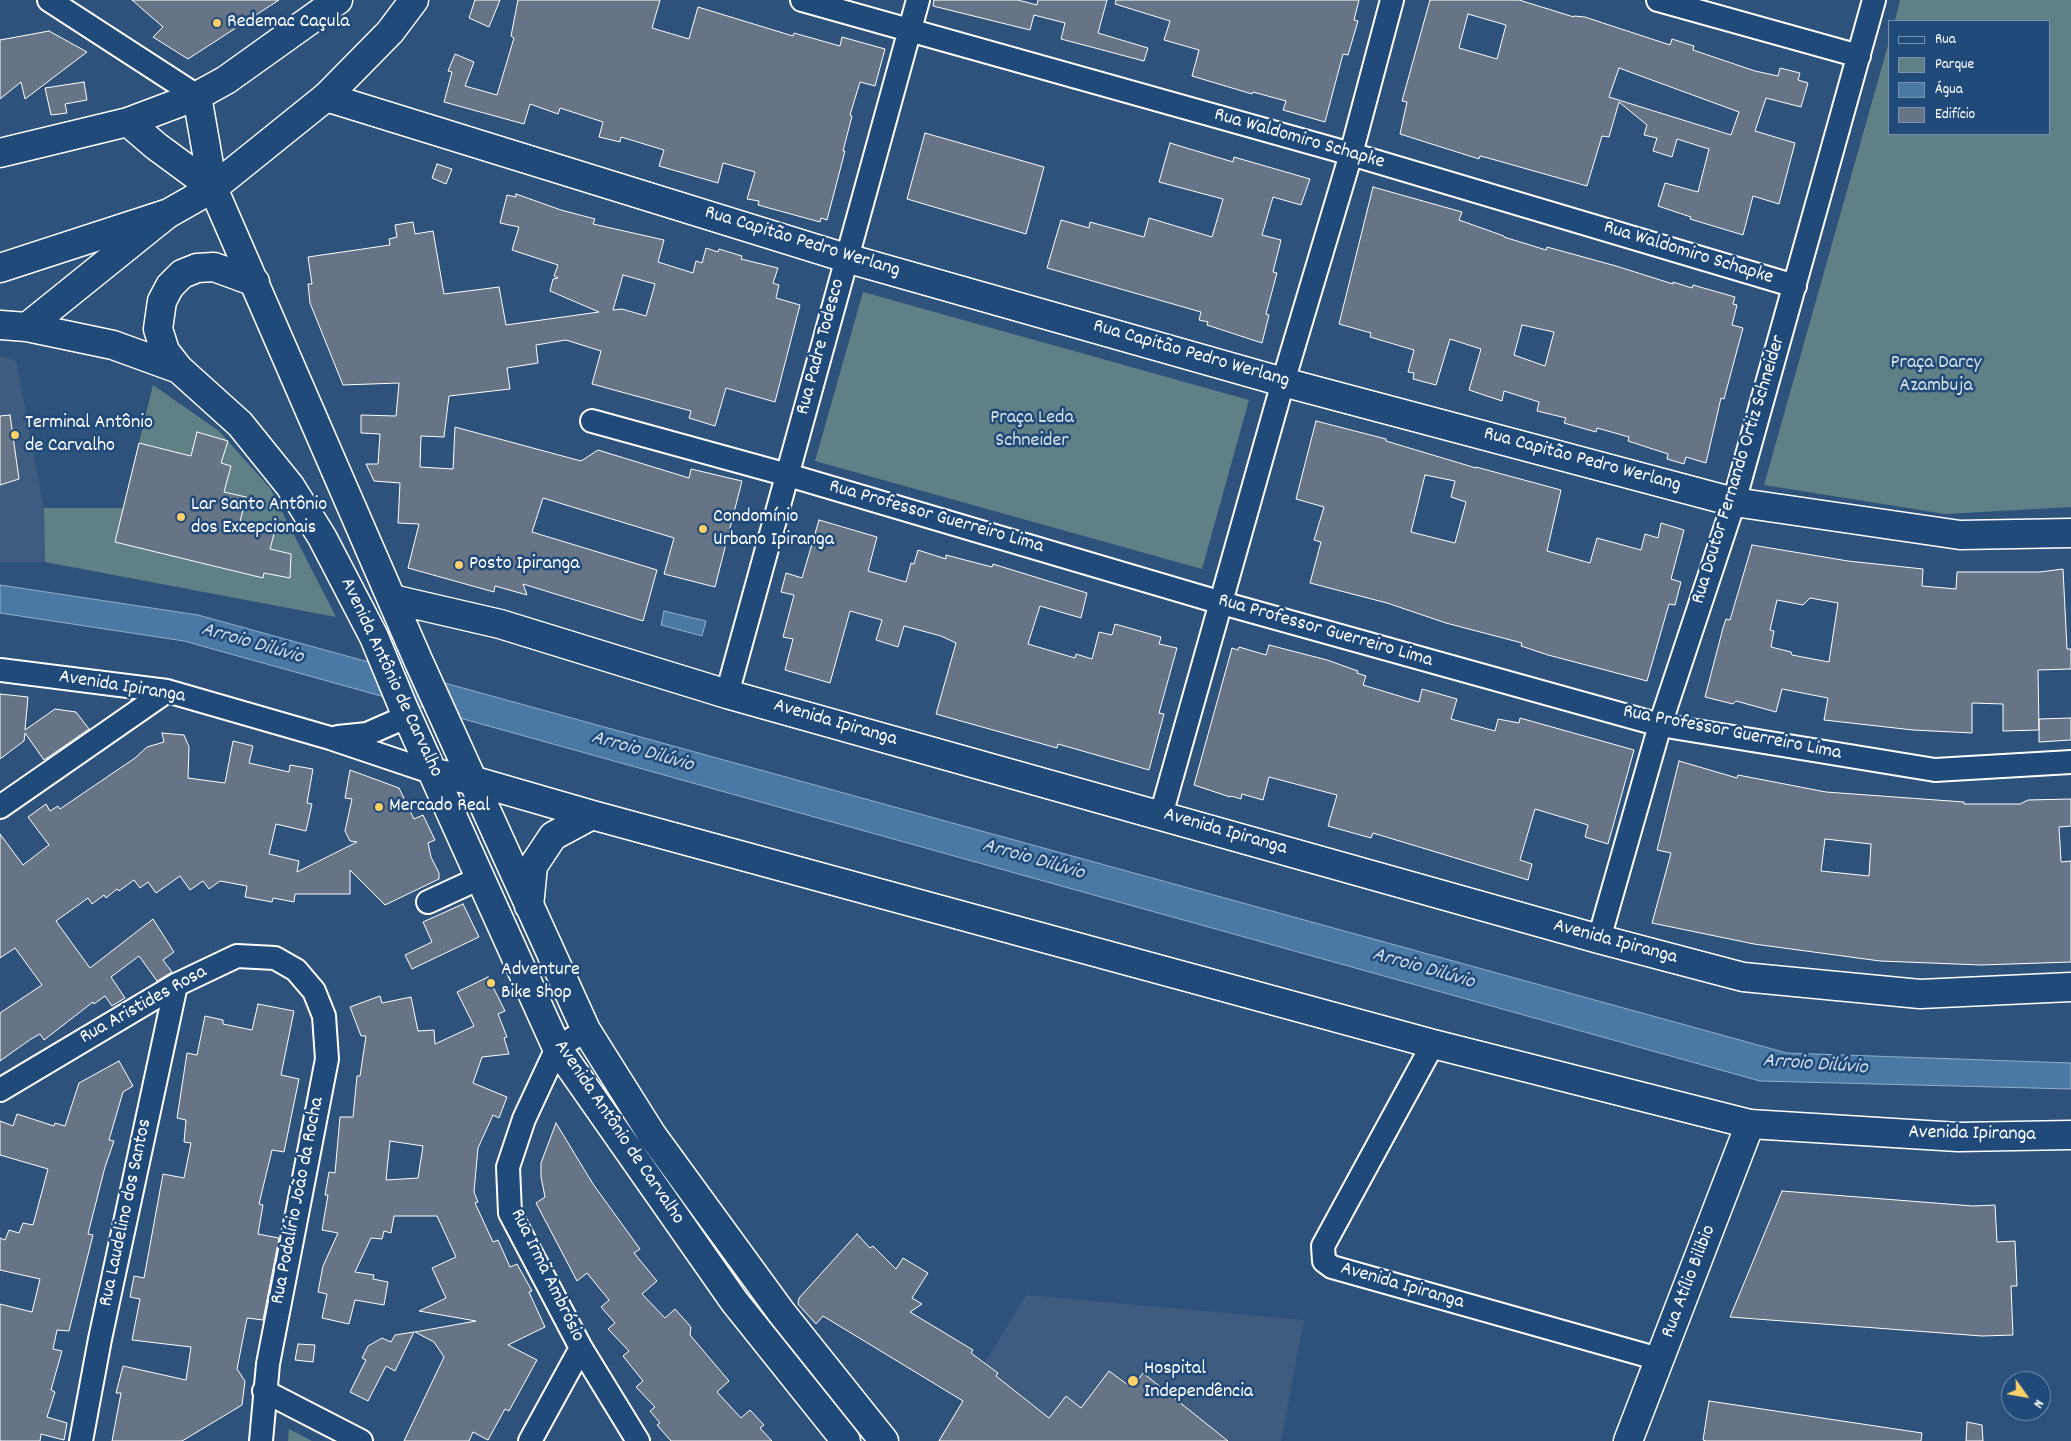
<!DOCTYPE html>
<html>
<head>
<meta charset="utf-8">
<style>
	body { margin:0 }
	#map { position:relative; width:2071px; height:1441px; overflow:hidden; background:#2d527c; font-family:Dekko,sans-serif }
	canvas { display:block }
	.legend { position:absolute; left:1888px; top:20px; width:162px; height:115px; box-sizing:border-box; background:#1f4a7a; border:1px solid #7992af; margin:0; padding:6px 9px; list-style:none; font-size:15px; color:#fff }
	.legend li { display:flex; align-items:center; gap:10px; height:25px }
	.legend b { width:25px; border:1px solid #7992af }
	.north { position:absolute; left:2001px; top:1371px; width:50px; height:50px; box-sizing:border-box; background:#1f4a7a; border:1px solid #7992af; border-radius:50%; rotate:122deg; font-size:14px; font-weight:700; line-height:20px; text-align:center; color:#fff }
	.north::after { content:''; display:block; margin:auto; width:18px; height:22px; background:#ffd166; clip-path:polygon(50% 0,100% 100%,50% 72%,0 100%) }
</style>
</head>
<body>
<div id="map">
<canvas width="2071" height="1441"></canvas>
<ul class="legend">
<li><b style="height:6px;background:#1f4a7a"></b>Rua</li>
<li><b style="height:14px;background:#5f8186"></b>Parque</li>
<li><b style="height:14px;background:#4a79a6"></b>Água</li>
<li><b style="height:14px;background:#677486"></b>Edifício</li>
</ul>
<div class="north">N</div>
</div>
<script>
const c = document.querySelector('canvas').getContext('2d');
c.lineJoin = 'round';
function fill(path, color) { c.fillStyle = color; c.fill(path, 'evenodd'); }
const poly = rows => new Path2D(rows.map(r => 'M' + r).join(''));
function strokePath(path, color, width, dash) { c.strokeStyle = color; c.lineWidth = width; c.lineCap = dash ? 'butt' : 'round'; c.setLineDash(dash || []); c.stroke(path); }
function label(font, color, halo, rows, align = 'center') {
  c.font = font + ' Dekko,sans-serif'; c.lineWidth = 5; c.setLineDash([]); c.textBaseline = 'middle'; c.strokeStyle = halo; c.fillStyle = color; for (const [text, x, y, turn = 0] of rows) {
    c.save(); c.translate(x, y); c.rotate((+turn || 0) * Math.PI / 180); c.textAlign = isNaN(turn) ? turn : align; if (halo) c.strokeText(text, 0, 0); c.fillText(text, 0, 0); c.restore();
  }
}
fill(poly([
	[0,356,16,361,44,508,45,562,0,562],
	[1026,1295,1304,1320,1281,1441,937,1441]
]), '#3e5c7f');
fill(poly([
	[1900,0,2071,0,2071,507,1945,514,1764,485,1890,38,1890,134,2050,134,2050,21,1895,21],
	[863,292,1249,400,1202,569,815,461],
	[153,385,219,431,270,488,336,617,45,562,44,508,123,508],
	[289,1429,312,1441,288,1441]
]), '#5f8186');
const water = poly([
	[0,585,198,615,1787,1053,2071,1063,2071,1089,1760,1081,184,641,0,613,0,585],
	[664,611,706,621,702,636,661,625,664,611]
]);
fill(water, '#4a79a6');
strokePath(water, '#92afca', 1);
const building = poly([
	[132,0,279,0,188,59,153,37,163,27,132,0],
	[475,0,500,0,489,27,469,18,475,0],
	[518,0,660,0,652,28,689,39,698,7,793,36,794,33,840,46,842,37,885,49,875,86,860,82,850,115,852,116,843,151,845,151,827,220,821,218,820,222,758,205,759,201,747,199,755,172,723,163,718,183,659,166,664,150,621,137,620,142,599,137,603,122,560,108,558,114,530,104,524,124,444,102,452,72,448,71,455,54,474,62,465,86,497,95,514,38,511,36,518,0],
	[934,0,1018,0,1037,5,1038,0,1107,0,1098,33,1148,48,1144,61,1061,39,1065,23,1034,15,1030,30,933,6,934,0],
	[1116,0,1359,0,1354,20,1358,21,1348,55,1343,54,1325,122,1283,110,1286,101,1253,92,1252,94,1192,76,1199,50,1164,40,1170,21,1115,4,1116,0],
	[1430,0,1519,0,1574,17,1574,16,1585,17,1603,23,1670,45,1672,39,1694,46,1693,50,1755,71,1778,76,1780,68,1800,73,1798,80,1808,83,1801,107,1766,98,1755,131,1795,143,1779,204,1753,196,1743,235,1690,219,1691,217,1658,206,1665,183,1698,192,1709,149,1677,139,1672,157,1653,151,1657,138,1644,135,1647,125,1619,102,1609,137,1602,136,1587,186,1488,158,1480,156,1479,159,1400,134,1407,102,1402,101,1430,0],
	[1468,14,1506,25,1497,59,1459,48,1468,14],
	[1619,68,1739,112,1731,135,1609,97,1619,68],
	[49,31,87,52,25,99,21,82,0,99,0,40,49,31],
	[84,82,87,100,65,104,67,113,51,115,45,88,84,82],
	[925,133,1044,167,1026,234,907,199,925,133],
	[1170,143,1233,162,1234,157,1310,179,1301,205,1273,197,1262,235,1281,240,1273,272,1277,273,1266,314,1269,315,1262,343,1207,325,1208,322,1199,320,1201,312,1047,268,1061,220,1089,228,1090,222,1144,237,1149,218,1212,237,1223,199,1159,182,1170,143],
	[437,164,452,169,446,184,432,178,437,164],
	[1373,187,1462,212,1459,220,1504,236,1504,237,1546,250,1547,247,1616,266,1673,284,1673,282,1692,288,1693,285,1735,297,1733,304,1737,305,1732,325,1743,328,1724,399,1721,398,1706,463,1686,457,1684,464,1667,459,1668,454,1628,441,1629,437,1597,428,1596,432,1564,423,1566,418,1537,411,1539,402,1504,391,1502,401,1469,390,1481,349,1450,339,1436,385,1413,379,1414,373,1408,372,1414,350,1370,337,1371,333,1339,324,1373,187],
	[1522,325,1554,332,1545,366,1514,355,1522,325],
	[516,194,561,210,595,219,593,224,664,240,658,262,693,273,696,261,702,263,706,248,718,252,719,249,742,256,741,259,778,268,773,283,779,285,776,298,800,305,775,402,726,388,715,426,689,418,691,411,592,384,601,351,566,340,536,345,538,363,507,368,510,389,449,396,444,437,421,436,420,467,453,469,455,427,581,461,598,450,689,478,691,469,742,481,715,587,664,574,674,538,543,498,532,532,657,570,643,621,523,584,527,595,495,586,494,592,408,568,419,524,398,523,400,483,374,481,366,464,378,464,380,434,361,433,361,415,396,416,399,383,343,385,310,303,308,284,312,284,308,257,390,245,389,239,397,237,395,225,413,222,415,234,433,231,444,294,499,287,506,325,599,312,550,291,553,279,558,278,554,276,558,265,512,250,519,227,500,223,507,195,516,197,516,194],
	[623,275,655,284,646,316,622,309,613,310,623,275],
	[10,415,19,479,0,485,0,416,10,415],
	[1316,421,1386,439,1386,441,1476,468,1476,467,1561,490,1547,551,1590,563,1597,538,1641,550,1645,534,1658,538,1661,523,1684,530,1671,579,1681,582,1675,605,1669,604,1647,681,1548,655,1521,646,1522,643,1446,623,1387,603,1310,583,1321,542,1314,540,1324,507,1296,499,1316,421],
	[1425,475,1455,481,1451,497,1466,502,1455,543,1411,532,1425,475],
	[197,432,228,441,221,463,231,466,224,492,246,497,239,526,274,534,270,549,291,554,290,578,264,573,263,578,115,542,139,443,191,456,197,432],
	[819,520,877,537,868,571,906,582,911,563,914,564,918,550,946,559,946,555,992,567,993,564,1087,593,1081,618,1040,606,1028,644,1075,658,1076,654,1092,659,1099,632,1112,635,1115,624,1161,637,1159,644,1177,648,1159,713,1164,714,1149,770,1058,744,1057,748,936,714,956,643,941,636,904,626,898,647,876,640,882,620,850,611,830,683,785,670,793,639,783,637,794,595,781,592,786,573,802,578,819,520],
	[1752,545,1848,561,1923,569,1922,586,1956,589,1957,572,2040,572,2063,569,2067,649,2071,649,2071,669,2038,670,2039,730,2003,731,2003,704,1972,703,1972,733,1913,730,1824,720,1828,698,1782,689,1776,712,1736,701,1733,704,1705,697,1723,628,1726,619,1730,620,1752,545],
	[1810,598,1838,603,1829,662,1792,655,1791,652,1771,647,1774,631,1770,630,1777,600,1803,605,1810,598],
	[1269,645,1327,660,1358,671,1357,673,1366,676,1363,685,1419,702,1422,689,1457,699,1451,719,1495,731,1498,719,1519,723,1520,718,1634,750,1608,844,1585,837,1588,825,1535,809,1520,860,1532,864,1528,880,1373,833,1371,838,1328,826,1337,795,1269,777,1263,800,1242,794,1241,799,1231,796,1230,797,1194,785,1232,648,1238,650,1239,647,1266,655,1269,645],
	[0,694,28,697,25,730,55,709,76,712,89,729,44,760,25,733,24,741,0,759,0,694],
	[2071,718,2071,740,2039,742,2039,719,2071,718],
	[162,733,184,735,189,747,188,778,225,783,233,741,253,746,249,763,289,772,290,765,313,769,307,803,312,804,306,831,276,824,269,854,299,861,297,872,357,842,350,841,345,831,352,799,345,798,350,770,399,788,414,819,423,815,435,840,428,843,431,857,439,873,439,879,385,905,350,870,350,894,295,894,294,902,273,898,272,902,245,897,247,886,220,881,209,889,203,881,190,890,180,876,156,893,148,882,140,888,134,880,119,891,117,889,106,898,104,895,92,904,88,898,56,921,90,968,153,919,174,952,163,960,172,972,157,981,139,956,111,977,125,998,112,1006,105,996,94,1004,93,1002,44,1040,40,1034,31,1039,0,1061,0,1013,42,985,15,948,0,958,0,834,23,865,49,845,28,817,46,804,50,811,58,806,60,809,135,758,147,747,164,742,162,733],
	[1679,761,1737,778,1738,775,1826,792,1964,802,1964,804,2020,804,2028,800,2071,799,2071,826,2059,827,2061,862,2071,861,2071,962,1981,965,1880,961,1754,944,1652,923,1671,853,1657,850,1679,761],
	[1825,839,1871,844,1869,876,1821,871,1825,839],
	[463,904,479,937,412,969,405,955,432,942,423,922,463,904],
	[488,977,505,1011,498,1014,507,1037,504,1038,509,1054,482,1057,473,1083,507,1097,499,1118,493,1115,478,1148,474,1192,478,1202,475,1203,493,1242,498,1240,510,1267,517,1264,532,1291,529,1292,545,1327,508,1345,537,1360,509,1411,505,1409,488,1440,473,1432,469,1441,404,1441,444,1357,434,1342,415,1332,476,1321,419,1311,446,1298,432,1268,456,1257,437,1216,394,1216,391,1233,384,1231,382,1239,371,1238,355,1272,374,1275,373,1279,388,1282,384,1305,355,1300,349,1324,322,1318,327,1294,318,1292,323,1266,338,1233,322,1230,328,1195,325,1195,329,1172,335,1173,340,1117,353,1117,357,1076,360,1076,366,1036,361,1036,350,1007,380,996,382,1003,411,997,418,1031,434,1030,435,1044,474,1026,457,992,488,977],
	[390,1141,423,1146,418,1178,386,1180,390,1141],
	[258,1004,294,1011,281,1075,299,1079,284,1152,272,1150,259,1204,263,1205,258,1234,279,1238,263,1320,247,1318,237,1369,245,1381,242,1405,182,1441,112,1441,121,1393,116,1393,123,1366,186,1380,191,1347,132,1340,140,1299,130,1297,134,1276,144,1278,163,1174,184,1178,191,1143,184,1142,186,1120,177,1118,187,1053,197,1055,205,1016,223,1020,223,1024,252,1030,258,1004],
	[119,1061,133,1086,123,1092,109,1140,114,1141,105,1167,88,1234,93,1235,69,1331,57,1330,53,1349,62,1351,51,1390,55,1392,47,1417,67,1423,64,1440,41,1434,40,1441,0,1441,0,1304,32,1312,40,1279,0,1270,0,1238,5,1240,9,1230,19,1233,23,1223,33,1225,48,1169,0,1155,0,1121,13,1126,17,1114,54,1126,55,1123,65,1126,79,1083,119,1061],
	[556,1123,593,1184,640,1249,634,1253,657,1281,642,1294,665,1318,675,1309,691,1327,690,1335,729,1381,717,1392,741,1418,750,1410,764,1425,760,1428,772,1441,671,1441,657,1425,660,1423,650,1411,655,1407,636,1387,643,1381,623,1356,629,1351,608,1329,615,1323,601,1307,609,1300,587,1273,577,1281,536,1203,545,1197,541,1177,541,1163,556,1123],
	[1782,1191,1973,1206,1995,1205,1997,1242,2015,1241,2017,1286,2011,1286,2013,1335,1982,1336,1730,1317,1782,1191],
	[857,1234,870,1248,873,1246,896,1269,903,1258,928,1273,912,1298,922,1304,910,1312,973,1350,971,1353,998,1373,996,1376,1049,1418,1066,1396,1081,1408,1109,1371,1132,1388,1143,1373,1228,1441,939,1441,963,1401,823,1316,816,1324,798,1304,799,1298,857,1234],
	[414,1332,395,1371,386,1366,368,1401,350,1392,366,1360,362,1358,368,1346,382,1338,391,1342,395,1335,414,1332],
	[298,1344,315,1345,313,1362,295,1360,298,1344],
	[1709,1401,1922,1433,1921,1441,1706,1441,1703,1440,1709,1401],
	[1967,1422,1982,1425,1983,1441,1966,1441,1967,1422]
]);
fill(building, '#677486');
strokePath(building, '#fff', 1);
const minor = poly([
	[49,0,197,96],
	[802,0,1351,154,1795,286],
	[1658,0,1859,56],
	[592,421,788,475,1222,603,1660,725,1935,770,2071,762],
	[0,670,167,691,330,738,434,773],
	[727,694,918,0],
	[338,737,367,734,408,716],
	[0,807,167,691],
	[1161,815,1283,382,1351,154,1392,0],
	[428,902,480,878],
	[1599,939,1660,725,1734,502,1874,0],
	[586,1030,557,1048,524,1119,508,1167,510,1213,581,1348,638,1441],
	[1433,1044,1323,1246,1324,1261,1332,1267,1659,1359],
	[0,1090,176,985,237,956,275,958,296,970,314,991,324,1016,327,1059,268,1364,261,1441],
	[264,1391,361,1441],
	[81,1441,100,1339,176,985],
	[530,1441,581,1348]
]);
const tertiary = poly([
	[326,97,846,258,1283,382,1734,502,1960,535,2071,533],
	[1628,1441,1750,1124]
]);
const secondary = poly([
	[213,188,418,660,586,1030,652,1135,781,1312,884,1441],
	[0,325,27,327,113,345,179,369,240,424,290,486,322,537,374,637,403,707,557,1048,734,1301,846,1441],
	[27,327,166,215],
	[179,369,165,351,158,329,162,301,170,286,182,274,197,268,214,267,255,282],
	[392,599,500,624,727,694,1599,939,1743,977,1920,994,2071,987],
	[434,773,471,780,592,815,1433,1044,1750,1124,1958,1137,2071,1135],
	[529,906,533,866,553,836,592,815]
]);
const primary = poly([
	[197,96,213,188],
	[128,122,156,146,213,188],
	[0,153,128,122,197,96,226,80,338,0],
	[0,268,169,213,213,188,326,97,390,32,414,0]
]);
strokePath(minor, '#fff', 26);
strokePath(tertiary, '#fff', 31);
strokePath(secondary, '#fff', 31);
strokePath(primary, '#fff', 31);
strokePath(minor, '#1f4a7a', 22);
strokePath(tertiary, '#1f4a7a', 28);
strokePath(secondary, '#1f4a7a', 28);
strokePath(primary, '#1f4a7a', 28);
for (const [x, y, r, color] of [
	[217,23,5,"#ffd166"],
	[15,435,5,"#ffd166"],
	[181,517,5,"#ffd166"],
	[703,529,5,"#ffd166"],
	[459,565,5,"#ffd166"],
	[379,807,5,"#ffd166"],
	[491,983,5,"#ffd166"],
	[1133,1381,6,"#ffd166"]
]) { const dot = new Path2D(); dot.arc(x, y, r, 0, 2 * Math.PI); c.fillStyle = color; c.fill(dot); strokePath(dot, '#1f4a7a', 2); }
label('20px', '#fff', '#1f4a7a', [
	["Redemac Caçula",227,23],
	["Terminal Antônio",25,424],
	["de Carvalho",25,447],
	["Lar Santo Antônio",191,506],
	["dos Excepcionais",191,529],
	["Condomínio",713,518],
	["Urbano Ipiranga",713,541],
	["Posto Ipiranga",469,565],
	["Mercado Real",389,807],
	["Adventure",501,971],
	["Bike Shop",501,994],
	["Hospital",1144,1370],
	["Independência",1144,1393]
], 'left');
label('20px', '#fff', '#1f4a7a', [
	["Rua Waldomiro Schapke",1299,140,16],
	["Rua Capitão Pedro Werlang",802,243,17],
	["Rua Waldomiro Schapke",1688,254,17],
	["Rua Padre Todesco",822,347,-75],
	["Rua Capitão Pedro Werlang",1191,355,16],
	["Rua Capitão Pedro Werlang",1582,461,15],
	["Rua Doutor Fernando Ortiz Schneider",1740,470,-73],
	["Rua Professor Guerreiro Lima",936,518,16],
	["Rua Professor Guerreiro Lima",1325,632,16],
	["Avenida Antônio de Carvalho",390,678,65],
	["Avenida Ipiranga",122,688,9],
	["Avenida Ipiranga",835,724,16],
	["Rua Professor Guerreiro Lima",1732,734,11],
	["Avenida Ipiranga",1225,833,16],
	["Avenida Ipiranga",1615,943,15],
	["Rua Aristides Rosa",144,1006,-29],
	["Avenida Antônio de Carvalho",618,1133,56],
	["Avenida Ipiranga",1972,1135,1],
	["Rua Podalírio João da Rocha",299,1201,-79],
	["Rua Laudelino dos Santos",127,1213,-78],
	["Rua Irmã Ambrósio",546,1276,64],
	["Rua Atílio Bilibio",1690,1282,-69],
	["Avenida Ipiranga",1402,1287,16]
]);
label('20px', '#d7e0e1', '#1f4a7a', [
	["Praça Darcy",1936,364],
	["Azambuja",1936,387],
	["Praça Leda",1032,419],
	["Schneider",1032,442]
]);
label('italic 21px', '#d2dee9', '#1f4a7a', [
	["Arroio Dilúvio",252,645,16],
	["Arroio Dilúvio",642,753,16],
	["Arroio Dilúvio",1033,861,16],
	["Arroio Dilúvio",1423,970,16],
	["Arroio Dilúvio",1815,1066,4]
]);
</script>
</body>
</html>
